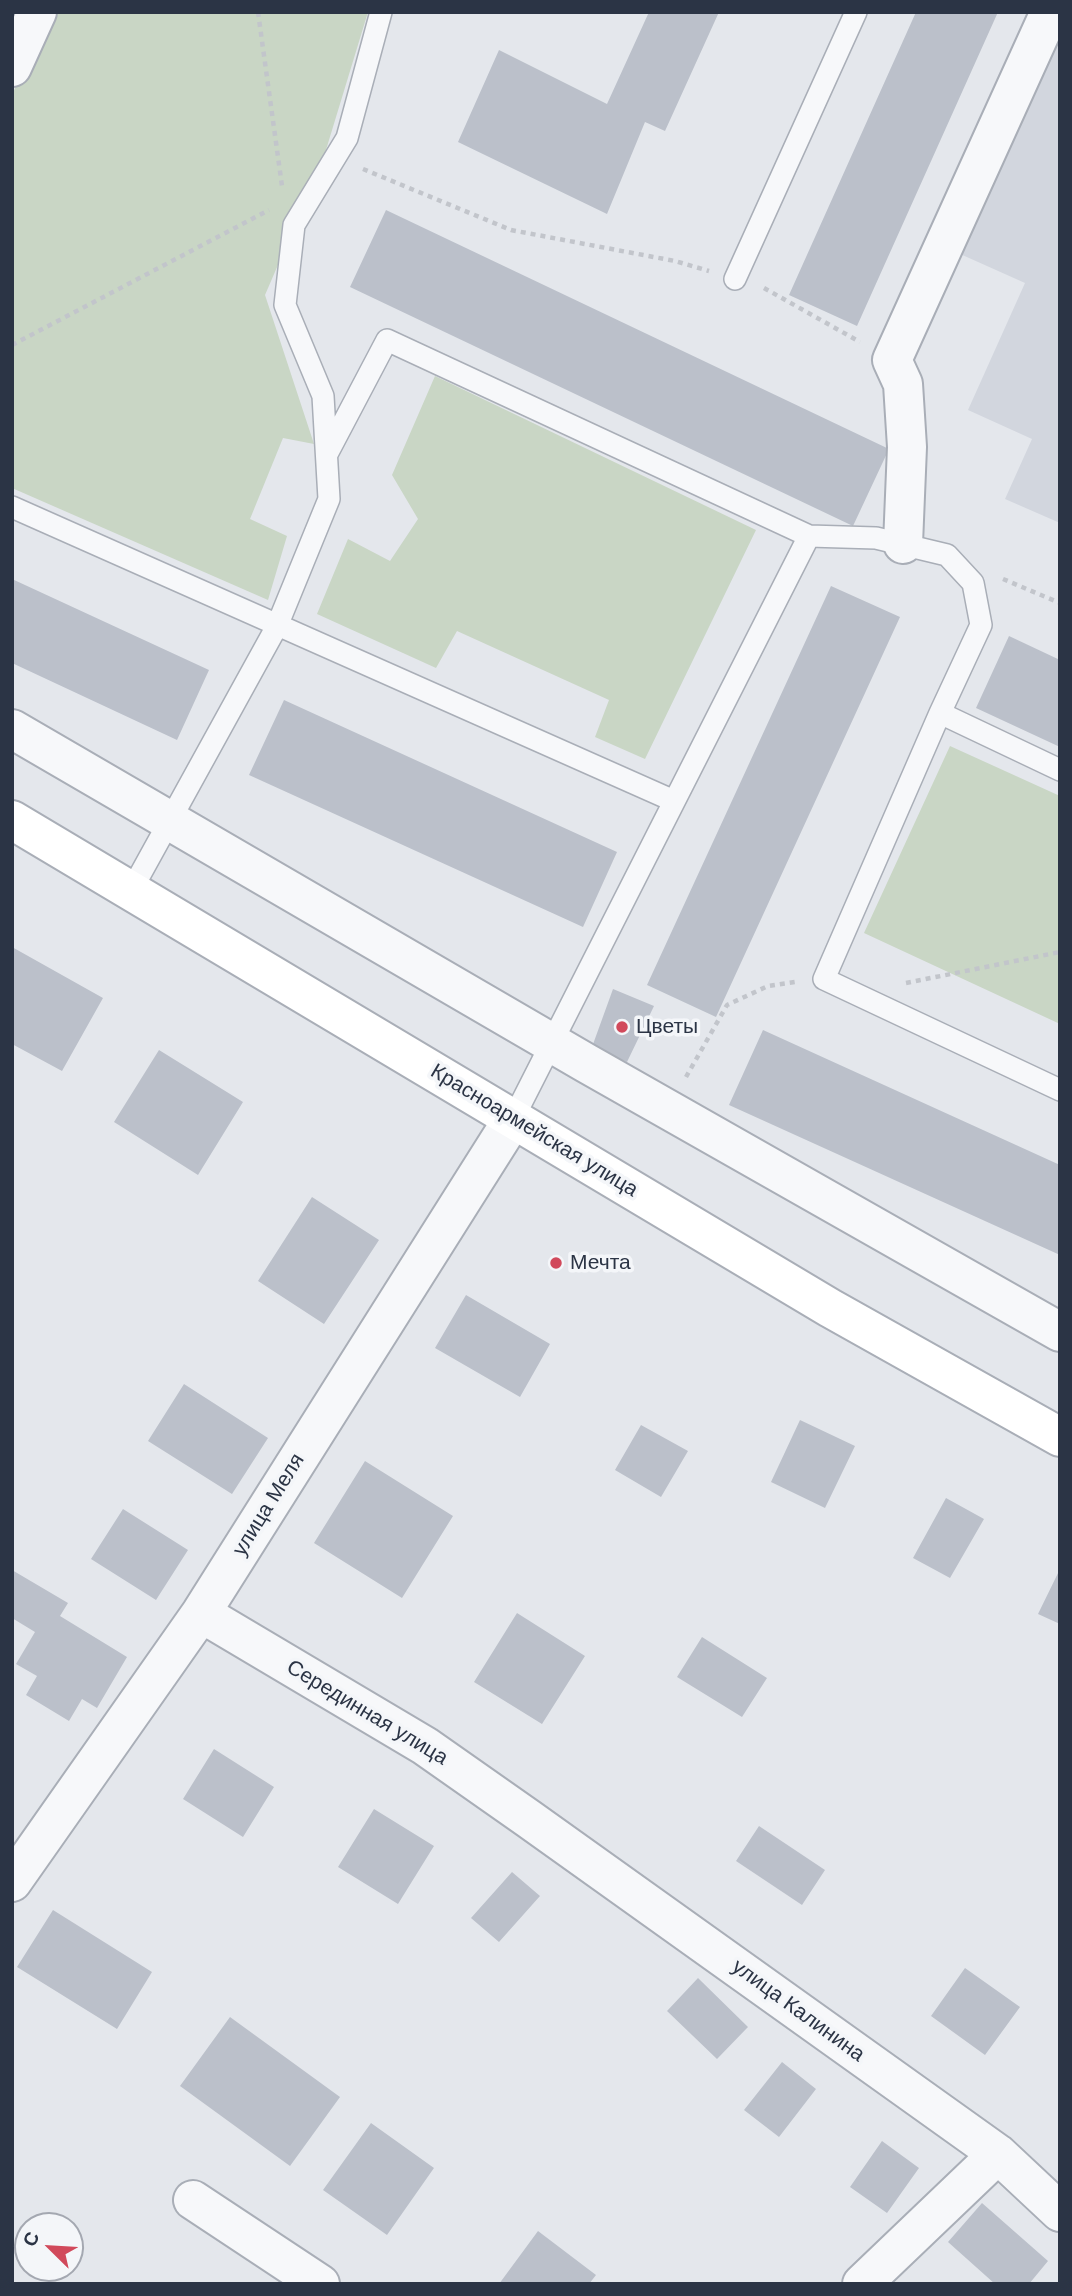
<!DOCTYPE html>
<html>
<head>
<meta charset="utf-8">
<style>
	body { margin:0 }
	#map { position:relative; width:1072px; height:2296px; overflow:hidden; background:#e4e7ec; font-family:Arial,sans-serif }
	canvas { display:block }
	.frame { position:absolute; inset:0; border:14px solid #2b3445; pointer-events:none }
	.north { position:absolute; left:14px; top:2212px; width:70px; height:70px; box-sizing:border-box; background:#f4f6f9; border:2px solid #a4a8b1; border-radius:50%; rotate:294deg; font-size:19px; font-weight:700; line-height:28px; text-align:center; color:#2b3445 }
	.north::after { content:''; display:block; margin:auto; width:24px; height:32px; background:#d1495b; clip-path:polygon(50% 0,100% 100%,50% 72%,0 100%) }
</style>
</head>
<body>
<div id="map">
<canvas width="1072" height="2296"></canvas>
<div class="frame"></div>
<div class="north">С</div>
</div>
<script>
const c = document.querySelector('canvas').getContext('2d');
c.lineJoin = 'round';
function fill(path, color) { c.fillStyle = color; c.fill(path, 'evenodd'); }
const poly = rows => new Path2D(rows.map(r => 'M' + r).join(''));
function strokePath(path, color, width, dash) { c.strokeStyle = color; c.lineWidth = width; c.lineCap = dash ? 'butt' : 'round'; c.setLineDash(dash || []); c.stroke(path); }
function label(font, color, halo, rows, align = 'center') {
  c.font = font + ' Arial,sans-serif'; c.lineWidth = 7; c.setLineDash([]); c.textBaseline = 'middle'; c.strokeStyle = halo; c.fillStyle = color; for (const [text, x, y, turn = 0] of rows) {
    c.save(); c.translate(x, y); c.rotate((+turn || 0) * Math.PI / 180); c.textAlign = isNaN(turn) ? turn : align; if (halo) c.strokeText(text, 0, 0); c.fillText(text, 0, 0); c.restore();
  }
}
fill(poly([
	[1060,12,1060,523,1005,499,1032,439,968,410,1025,283,940,245]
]), '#d2d6de');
fill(poly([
	[49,12,368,12,322,163,265,295,314,444,283,438,250,519,287,536,268,600,12,488,12,95],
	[435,376,756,530,645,759,595,737,609,700,457,631,436,668,317,614,348,539,390,561,418,519,392,475],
	[950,746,1060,796,1060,1024,864,933]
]), '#c9d6c5');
fill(poly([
	[649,12,719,12,665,131,645,122,607,214,458,142,499,50,607,104],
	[916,12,998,12,857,326,789,295],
	[386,210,889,449,853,526,350,287],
	[12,579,209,670,177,740,12,663],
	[831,586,900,617,716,1017,647,985],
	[1009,636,1060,660,1060,747,976,708],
	[284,700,617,852,583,927,249,775],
	[12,947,103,998,62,1071,12,1044],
	[613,989,654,1006,627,1062,592,1047],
	[763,1030,1060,1165,1060,1255,729,1105],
	[159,1050,243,1102,198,1175,114,1122],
	[312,1197,379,1240,324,1324,258,1281],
	[466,1295,550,1344,520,1397,435,1348],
	[184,1384,268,1438,232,1494,148,1441],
	[800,1420,855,1446,825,1508,771,1482],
	[641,1425,688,1451,661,1497,615,1470],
	[365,1461,453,1516,402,1598,314,1543],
	[946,1498,984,1519,950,1578,913,1558],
	[123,1509,188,1550,156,1600,91,1559],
	[1060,1569,1060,1624,1038,1614],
	[12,1570,68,1603,60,1616,127,1657,97,1708,82,1699,69,1721,26,1695,37,1676,16,1664,35,1632,12,1618],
	[517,1613,585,1656,542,1724,474,1682],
	[702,1637,767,1678,742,1717,677,1677],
	[214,1749,274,1787,243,1837,183,1799],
	[374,1809,434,1846,398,1904,338,1867],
	[759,1826,825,1870,802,1905,736,1861],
	[512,1872,540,1896,499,1942,471,1918],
	[53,1910,152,1972,117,2029,17,1967],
	[965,1968,1020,2007,985,2055,931,2016],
	[698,1978,748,2027,717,2059,667,2011],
	[230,2017,340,2097,290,2166,180,2086],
	[782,2062,816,2089,779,2137,744,2110],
	[371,2123,434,2168,387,2235,323,2190],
	[882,2141,919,2168,887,2213,850,2187],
	[982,2203,1048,2261,1029,2284,995,2284,948,2242],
	[538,2231,596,2275,589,2284,499,2284]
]), '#bbc0ca');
const lane = poly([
	[735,279,856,12],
	[327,454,387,340,809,536,876,538,947,555,973,583,981,625,940,713],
	[12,507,674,801],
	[1060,770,940,713,824,979,1060,1090],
	[131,891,277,626,329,499,323,396,285,305,294,225,347,138,381,12],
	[513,1119,809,536]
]);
const street = poly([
	[12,67,37,12],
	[903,544,907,447,903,384,892,360,1050,12],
	[12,729,586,1063,1060,1332],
	[201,1613,425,1746,529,1819,998,2154,1060,2212],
	[12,1882,201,1613,513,1119],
	[193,2200,320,2284],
	[862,2284,998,2154]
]);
const secondary = poly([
	[12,820,830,1308,1060,1437]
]);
strokePath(lane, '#a9aeb7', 24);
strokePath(street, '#a9aeb7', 42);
strokePath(secondary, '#a9aeb7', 42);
strokePath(poly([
	[258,12,282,186],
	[363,169,511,230,675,261,709,271],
	[764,288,860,342],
	[12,345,269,210],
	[1003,579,1060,603],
	[906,983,1060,952],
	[686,1077,727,1005,768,986,795,982]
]), '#c2c5cb', 4.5, [5, 5]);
strokePath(lane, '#f7f8fa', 21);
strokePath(street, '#f7f8fa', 38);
strokePath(secondary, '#fff', 38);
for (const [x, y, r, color] of [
	[622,1027,7,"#d1495b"],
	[556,1263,7,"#d1495b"]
]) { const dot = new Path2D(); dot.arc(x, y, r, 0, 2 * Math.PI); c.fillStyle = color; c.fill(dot); strokePath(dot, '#f4f6f9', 2.5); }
label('21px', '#2b3445', '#f4f6f9', [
	["Цветы",636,1027],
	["Мечта",570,1263]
], 'left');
label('21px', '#2b3445', '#f4f6f9', [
	["Красноармейская улица",534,1131,31],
	["улица Меля",269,1505,-58],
	["Серединная улица",367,1713,31],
	["улица Калинина",798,2011,36]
]);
</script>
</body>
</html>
